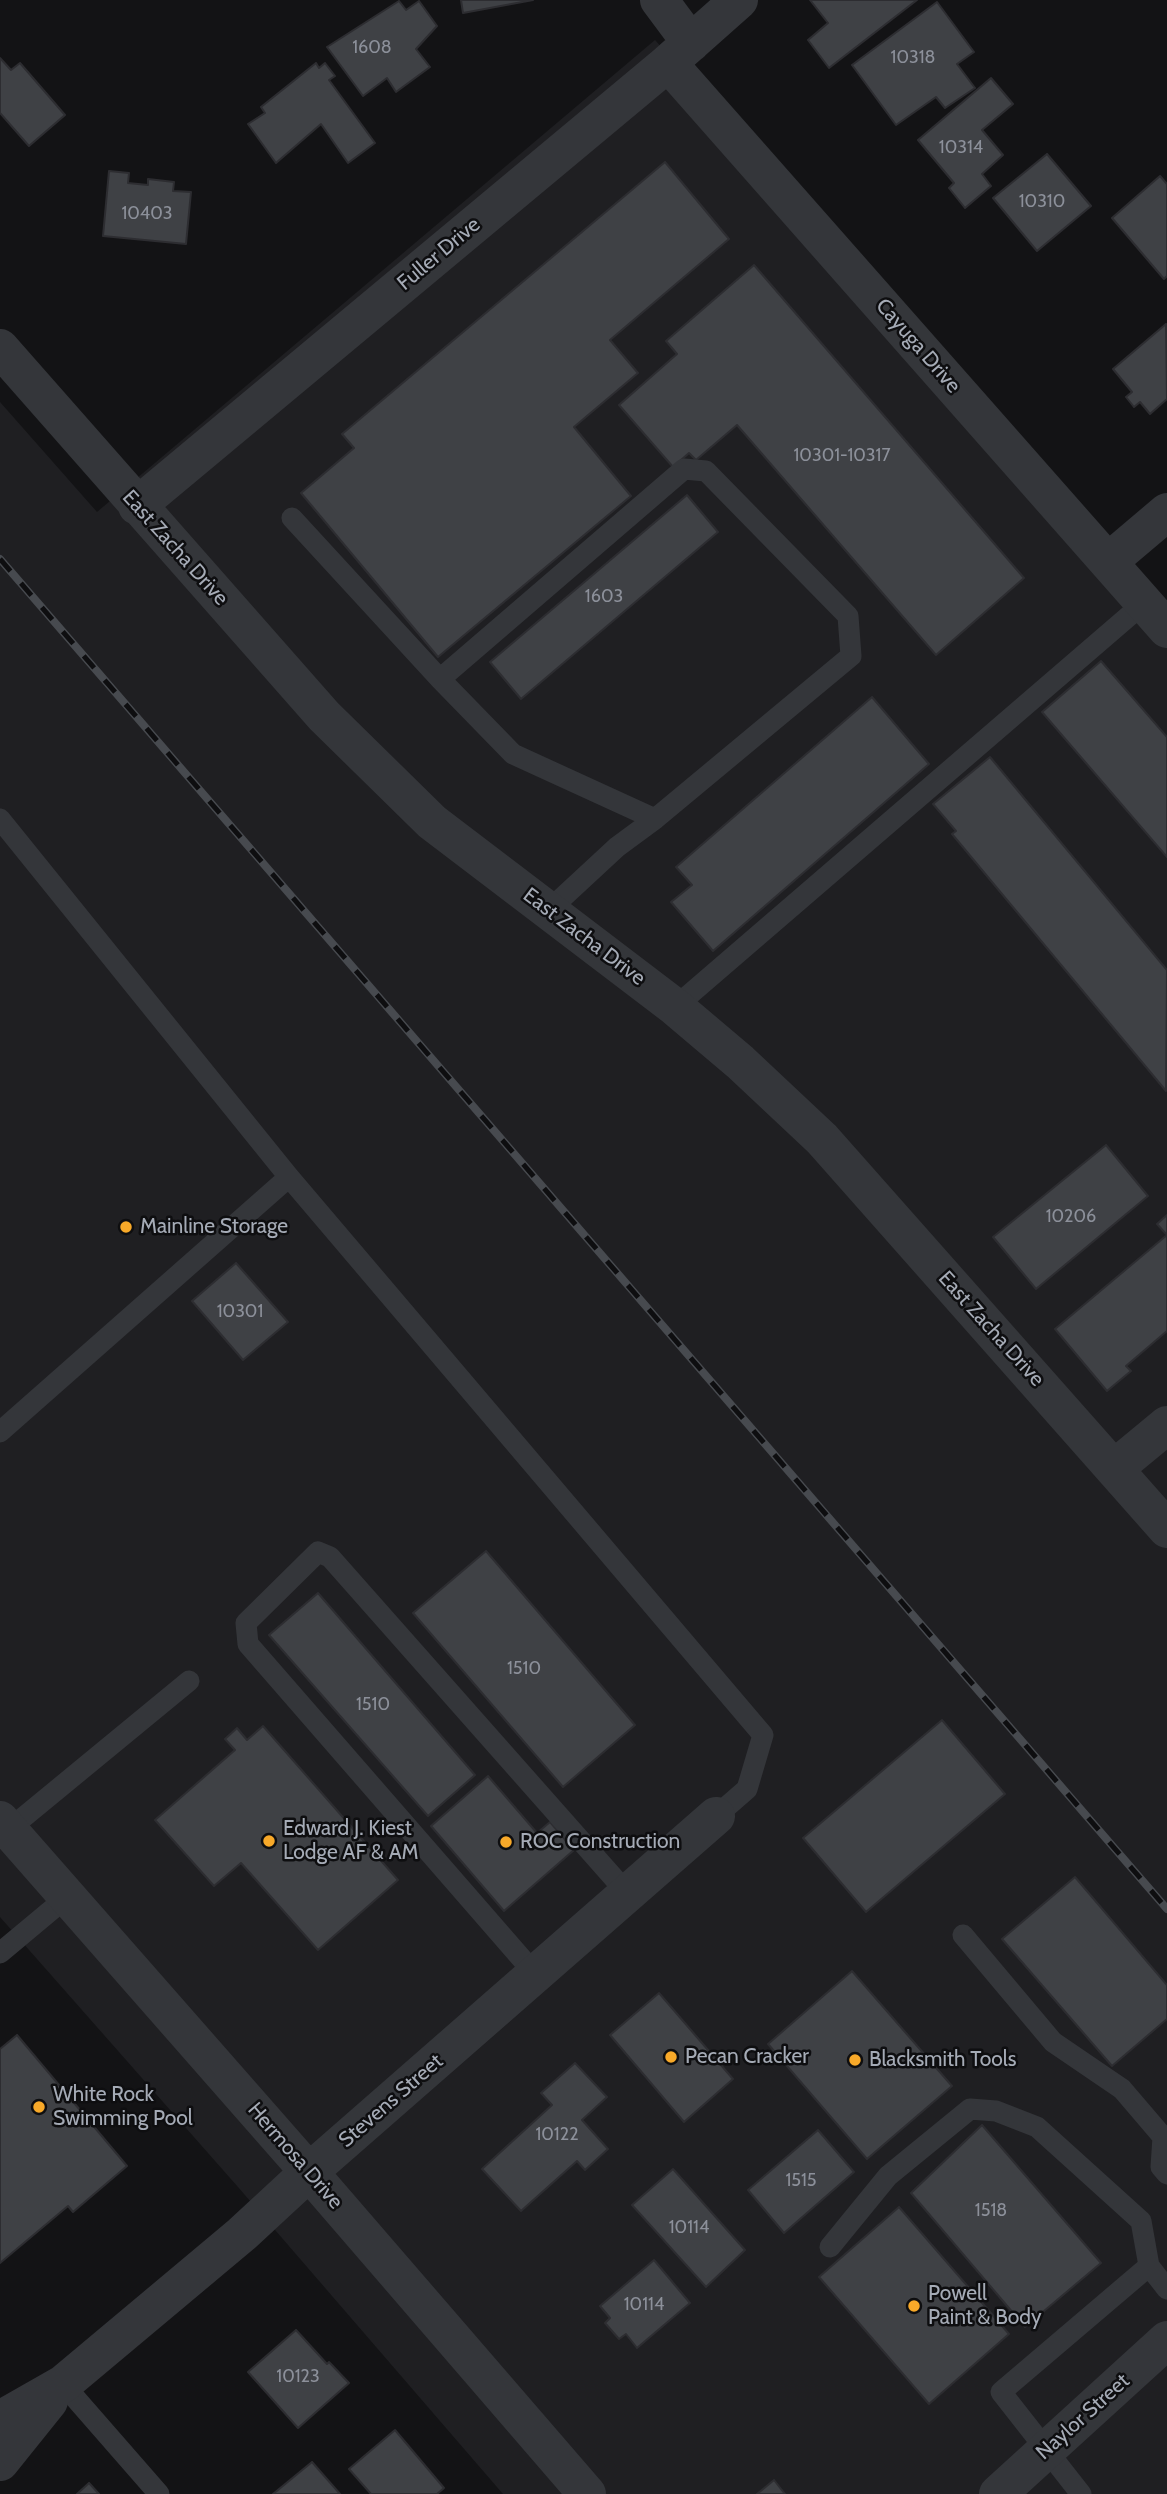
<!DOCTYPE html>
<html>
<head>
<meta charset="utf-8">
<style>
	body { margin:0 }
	canvas { display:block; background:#131315 }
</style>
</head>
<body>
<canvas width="1167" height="2494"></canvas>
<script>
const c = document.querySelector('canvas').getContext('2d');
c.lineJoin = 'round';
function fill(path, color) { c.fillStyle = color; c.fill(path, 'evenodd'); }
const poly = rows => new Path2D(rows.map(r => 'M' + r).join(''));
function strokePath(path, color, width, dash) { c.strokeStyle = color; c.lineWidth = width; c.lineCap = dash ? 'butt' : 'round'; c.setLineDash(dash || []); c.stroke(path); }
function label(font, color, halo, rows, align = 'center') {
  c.font = font + ' Cabin,sans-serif'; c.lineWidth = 5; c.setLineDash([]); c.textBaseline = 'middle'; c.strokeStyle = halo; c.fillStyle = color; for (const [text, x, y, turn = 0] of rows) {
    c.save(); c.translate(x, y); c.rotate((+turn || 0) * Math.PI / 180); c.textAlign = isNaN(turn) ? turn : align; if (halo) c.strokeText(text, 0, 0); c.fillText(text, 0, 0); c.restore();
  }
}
fill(poly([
	[655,40,1167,606,1167,2494,503,2494,238,2187,0,1917,0,402,97,512]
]), '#1f1f22');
const building = poly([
	[461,0,533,0,463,13,461,0],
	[810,0,917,0,829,68,808,40,828,23,810,0],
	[399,1,406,10,419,1,437,26,416,49,430,67,396,92,387,78,363,96,327,47,399,1],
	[937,2,974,52,957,64,975,88,945,108,936,97,896,125,852,65,937,2],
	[0,58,11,70,20,63,65,115,29,146,0,113,0,58],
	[316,63,319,68,325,63,335,76,329,80,375,143,348,163,321,124,276,163,248,124,265,113,261,107,316,63],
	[991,78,1013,104,982,130,1003,155,982,174,991,186,965,208,949,188,954,183,918,140,991,78],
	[1047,154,1091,206,1037,251,993,198,1047,154],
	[665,162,729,239,610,340,638,373,574,427,631,496,438,657,301,493,354,448,342,434,665,162],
	[109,171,129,173,128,183,148,185,148,179,174,182,173,191,191,192,186,244,103,236,109,171],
	[1160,176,1167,184,1167,276,1164,279,1112,218,1160,176],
	[754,265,1024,578,936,655,737,425,696,460,689,453,673,467,619,405,677,354,666,341,754,265],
	[1166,324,1167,399,1150,414,1140,402,1134,407,1126,397,1132,392,1113,369,1166,324],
	[687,495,718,532,521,699,490,662,687,495],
	[1101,661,1167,737,1167,857,1042,712,1101,661],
	[872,697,929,764,713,951,671,902,692,885,676,867,872,697],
	[990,757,1167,970,1166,1091,952,834,956,831,933,804,990,757],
	[1106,1145,1148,1196,1036,1289,993,1237,1106,1145],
	[1167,1215,1167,1331,1126,1366,1131,1371,1107,1391,1055,1329,1167,1235,1157,1224,1167,1215],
	[236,1263,288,1322,243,1360,192,1301,236,1263],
	[486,1551,635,1725,563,1787,413,1613,486,1551],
	[318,1593,475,1775,428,1816,269,1635,318,1593],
	[942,1720,1005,1794,866,1912,803,1838,942,1720],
	[263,1726,398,1880,318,1950,241,1863,214,1886,155,1820,235,1750,225,1739,237,1728,247,1740,263,1726],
	[488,1776,537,1833,550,1822,574,1850,504,1911,431,1826,488,1776],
	[1075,1877,1167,1985,1167,2019,1112,2066,1002,1939,1075,1877],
	[852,1971,952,2086,867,2159,768,2044,852,1971],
	[659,1993,733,2079,684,2122,610,2035,659,1993],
	[17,2035,127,2166,73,2212,68,2206,0,2263,0,2049,17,2035],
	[575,2063,607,2097,582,2120,608,2149,585,2170,577,2161,521,2211,482,2169,552,2105,541,2093,575,2063],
	[982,2125,1101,2263,1025,2327,911,2193,982,2125],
	[818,2130,854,2172,784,2233,748,2190,818,2130],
	[673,2169,745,2250,706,2287,632,2205,673,2169],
	[899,2207,1009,2334,929,2404,819,2277,899,2207],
	[654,2260,690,2303,637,2348,626,2334,619,2339,605,2323,610,2318,600,2306,654,2260],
	[296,2330,327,2364,329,2362,349,2383,298,2428,248,2372,296,2330],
	[395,2430,444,2488,437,2494,371,2494,349,2469,395,2430],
	[312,2462,340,2494,273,2494,312,2462],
	[774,2480,785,2494,757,2494,774,2480],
	[89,2483,99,2494,77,2494,89,2483]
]);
fill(building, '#3f4145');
strokePath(building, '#2d2d31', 2);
strokePath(poly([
	[292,518,440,679],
	[0,819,289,1177],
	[549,910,617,847,655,819,851,656,848,616,706,471,684,469,440,679,513,754,655,819],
	[675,1007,1144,603],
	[0,1432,289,1177,763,1735,747,1789,716,1816],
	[8,1830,189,1681],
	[963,1935,1053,2042,1122,2089,1163,2137,1161,2167,1167,2174],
	[0,1953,67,1897],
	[536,1975,248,1644,246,1623,318,1552,330,1557,628,1894],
	[830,2247,888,2176,970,2109,996,2111,1037,2127,1141,2221,1149,2266],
	[63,2384,159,2494],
	[1081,2494,1001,2392,1149,2266,1167,2289]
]), '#34363a', 21);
strokePath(poly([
	[659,0,691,43],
	[668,63,1167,629],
	[0,348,324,716,432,822,675,1007,740,1062,822,1139,1167,1529],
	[137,506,668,63,739,0],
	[1108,562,1167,512],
	[1115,1468,1167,1425],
	[0,1820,309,2172,587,2494],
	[0,2420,63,2384,242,2234,309,2172,716,1816],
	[0,2462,49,2401],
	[998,2494,1167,2340]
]), '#34363a', 38);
const rail = poly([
	[0,559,1167,1909]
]);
strokePath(rail, '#474a4f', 8);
strokePath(rail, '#0e0e10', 5, [16]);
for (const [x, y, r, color] of [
	[126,1227,7,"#f8a929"],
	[269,1841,7,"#f8a929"],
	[506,1842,7,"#f8a929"],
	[671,2057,7,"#f8a929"],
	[855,2060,7,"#f8a929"],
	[39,2107,7,"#f8a929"],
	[914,2306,7,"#f8a929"]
]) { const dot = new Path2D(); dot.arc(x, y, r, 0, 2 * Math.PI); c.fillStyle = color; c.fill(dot); strokePath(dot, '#0e0e10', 2.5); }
label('18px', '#8c909a', null, [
	["1608",372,48],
	["10318",913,58],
	["10314",961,148],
	["10310",1042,202],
	["10403",147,214],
	["10301-10317",842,456],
	["1603",604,597],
	["10206",1071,1217],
	["10301",240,1312],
	["1510",524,1669],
	["1510",373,1705],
	["10122",557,2135],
	["1515",801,2181],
	["1518",991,2211],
	["10114",689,2228],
	["10114",644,2305],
	["10123",298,2377]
]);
label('21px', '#a5abb6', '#0e0e10', [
	["Fuller Drive",439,254,-40],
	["Cayuga Drive",918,346,49],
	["East Zacha Drive",175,548,48],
	["East Zacha Drive",584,937,37],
	["East Zacha Drive",991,1329,48],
	["Stevens Street",391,2101,-41],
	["Hermosa Drive",295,2156,49],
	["Naylor Street",1083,2417,-42]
]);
label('21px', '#a5abb6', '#0e0e10', [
	["Mainline Storage",140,1227],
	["Edward J. Kiest",283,1829],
	["Lodge AF & AM",283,1853],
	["ROC Construction",520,1842],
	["Pecan Cracker",685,2057],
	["Blacksmith Tools",869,2060],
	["White Rock",53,2095],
	["Swimming Pool",53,2119],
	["Powell",928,2294],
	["Paint & Body",928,2318]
], 'left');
</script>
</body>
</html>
